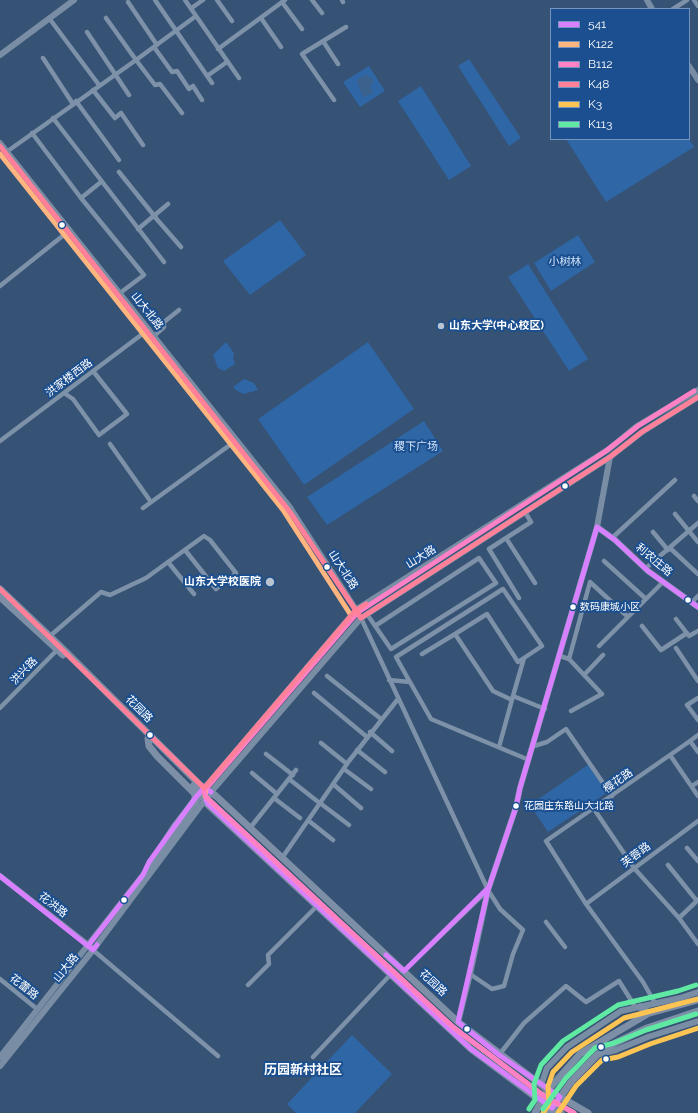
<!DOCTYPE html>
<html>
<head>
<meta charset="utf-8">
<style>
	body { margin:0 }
	#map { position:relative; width:698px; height:1113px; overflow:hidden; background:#365274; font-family:Raleway,sans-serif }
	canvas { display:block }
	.legend { position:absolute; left:550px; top:8px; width:140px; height:132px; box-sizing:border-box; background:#1b4f8f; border:1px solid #7695bc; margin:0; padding:5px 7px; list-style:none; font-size:12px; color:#fff }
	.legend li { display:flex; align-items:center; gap:8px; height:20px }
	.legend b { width:20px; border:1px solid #7695bc }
</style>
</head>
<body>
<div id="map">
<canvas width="698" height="1113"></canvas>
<ul class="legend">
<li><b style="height:5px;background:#d880ff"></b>541</li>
<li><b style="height:5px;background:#ffb580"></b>K122</li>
<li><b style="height:5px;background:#ff80c5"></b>B112</li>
<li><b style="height:5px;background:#ff8098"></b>K48</li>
<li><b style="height:5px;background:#fcc553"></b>K3</li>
<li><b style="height:5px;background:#60e9a3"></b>K113</li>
</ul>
</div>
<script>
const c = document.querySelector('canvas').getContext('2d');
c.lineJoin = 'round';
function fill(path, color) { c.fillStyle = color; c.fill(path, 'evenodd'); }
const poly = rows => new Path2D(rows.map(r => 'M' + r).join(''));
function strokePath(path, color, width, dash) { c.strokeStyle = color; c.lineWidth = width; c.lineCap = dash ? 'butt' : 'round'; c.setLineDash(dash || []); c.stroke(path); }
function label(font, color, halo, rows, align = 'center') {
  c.font = font + ' Raleway,"Noto Sans SC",sans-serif'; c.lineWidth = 4; c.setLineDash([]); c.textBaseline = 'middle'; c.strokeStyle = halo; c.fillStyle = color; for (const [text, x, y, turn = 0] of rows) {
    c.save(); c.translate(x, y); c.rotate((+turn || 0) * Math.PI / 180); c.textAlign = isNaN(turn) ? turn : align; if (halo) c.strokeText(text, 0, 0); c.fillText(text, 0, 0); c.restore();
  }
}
fill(poly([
	[469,59,521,138,509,146,458,66],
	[369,66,385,91,360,107,343,82],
	[421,86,471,166,449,180,398,101],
	[566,139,689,139,694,147,606,202],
	[280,220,306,255,250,295,223,261],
	[578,235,595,262,551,291,534,263],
	[528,264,588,359,569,371,508,277],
	[226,342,234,353,233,358,235,364,224,371,218,368,213,355],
	[368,342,414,409,304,485,258,419],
	[244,379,254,383,258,390,244,394,237,391,233,387],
	[424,421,443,451,327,525,307,497],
	[589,764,608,792,548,832,530,805],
	[352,1035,392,1074,355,1113,296,1113,287,1104]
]), '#2f66a5');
fill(poly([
	[367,75,374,80,370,87,373,93,363,97,357,82,359,78]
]), '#3b618d');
strokePath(poly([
	[155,0,212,83],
	[185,0,239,78],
	[217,0,232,21],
	[312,0,322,13],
	[342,0,343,2],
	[694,0,698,6],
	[128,2,157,45],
	[282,2,302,29],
	[193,7,203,0],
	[673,9,687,0],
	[49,18,99,85],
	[261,18,281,47],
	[87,32,129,95],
	[323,41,338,64],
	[154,47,172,72,177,71,189,89,193,86,202,100],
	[218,49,285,0],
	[43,58,73,104],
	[207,76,227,62],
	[93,90,115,118,121,113,143,145],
	[334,100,302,54,346,27],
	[76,101,119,160],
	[182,113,160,84,155,85,136,60,196,16],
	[53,118,164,262],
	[32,133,81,198,144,275,120,293],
	[5,153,136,60,106,18],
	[119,172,156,218],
	[81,198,101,182],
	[154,216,181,247],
	[138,229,168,204],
	[0,286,70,230],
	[154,336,164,327,164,322,179,310],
	[64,393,73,399,99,435,127,414,93,371],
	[0,441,149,329],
	[110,444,151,502],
	[694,496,698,501],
	[143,508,234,442],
	[675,514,698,542],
	[653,532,668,550],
	[506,538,535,583],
	[612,538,675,480],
	[670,548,698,574],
	[604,561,646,599],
	[168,562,194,594],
	[646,568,698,523],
	[519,598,489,549,531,522,525,512],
	[692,602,698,596],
	[369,617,391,649,496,583,479,558,375,626],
	[361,618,488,890,500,909,523,930,513,954,504,986,492,989,470,974],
	[676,619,689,636,698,631],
	[642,626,661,650,687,633],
	[50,636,101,592,110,595,146,578,204,536,210,540,236,573,216,589,185,550],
	[599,646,662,583],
	[676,648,698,681],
	[422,654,455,634],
	[560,656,569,659,602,694,571,711],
	[569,659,590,582,628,617],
	[584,675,603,655],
	[327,676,381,719],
	[389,680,410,682,431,719,529,760],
	[411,684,396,657,503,589,542,646,518,662,487,614,455,634,493,691,512,700],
	[314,693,367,737],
	[513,696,524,658],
	[698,698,687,705,698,720],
	[0,708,59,648],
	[370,732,392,751],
	[690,741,698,735],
	[321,743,347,764],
	[534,746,547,742,566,729,612,796],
	[499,747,513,696,545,709],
	[357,750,385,772],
	[266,754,293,775],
	[670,755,690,741,698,752],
	[344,769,371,789],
	[252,773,277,794],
	[289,779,317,801],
	[333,784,361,808],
	[692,786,698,782],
	[274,798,300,818],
	[320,803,349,825],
	[594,809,634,868,679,918],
	[309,821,333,840],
	[250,828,296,770],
	[687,848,698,861],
	[282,858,349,761,398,699],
	[668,865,697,901],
	[146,868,174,825,194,799],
	[698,900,679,918,698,944],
	[586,904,698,821],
	[546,922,565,947],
	[93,950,218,1056],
	[404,971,488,890],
	[0,979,37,1009],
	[248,985,269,964,268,955,317,906],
	[655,1003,643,982,586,904,546,841,670,755,698,796],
	[499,1055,524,1023,566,986,586,1002,619,981,636,1008],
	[313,1057,391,974]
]), '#7d92a8', 4.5);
strokePath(poly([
	[647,0,652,9],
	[0,55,74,0],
	[689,66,698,80],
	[0,143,289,506,358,613],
	[597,527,615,540,648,571,698,607],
	[202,791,357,609,609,449,637,426,698,390],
	[0,876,92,948],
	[458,1022,470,974,488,890,516,807,520,788,597,527,610,457],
	[600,1054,616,1050,648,1037,698,1021],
	[0,1057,143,875,198,799],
	[0,1066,93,950,211,792,361,618,610,457,642,432,698,397],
	[541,1085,547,1068,567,1047,621,1011,680,998,698,992]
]), '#798da4', 6);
strokePath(poly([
	[0,589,58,644,200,785,216,796,458,1022,548,1090,588,1113],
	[0,597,63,655],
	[148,739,149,746,157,756,195,794,195,803],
	[194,785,201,792,206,803,471,1049,542,1102,561,1113],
	[640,1007,649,1013],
	[535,1113,548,1090,580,1054,649,1013,698,1000],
	[549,1113,571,1082,598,1054,615,1043,647,1028,698,1011]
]), '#7d8ea7', 7);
strokePath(poly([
	[597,527,615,540,648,571,698,607],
	[206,800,208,804,471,1049,552,1108,560,1097,499,1055,458,1022,488,890,516,807,520,788,597,527],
	[0,876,93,950,97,945],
	[88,946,143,875,149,862,196,797,204,788,211,792],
	[386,955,404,971,488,888]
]), '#d880ff', 5);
strokePath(poly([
	[0,154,283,510,352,617,206,787,205,796,453,1027,544,1096,574,1113]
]), '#ffb580', 5);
strokePath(poly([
	[574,1113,544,1096,453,1027,206,797,204,791,357,613,606,451,638,426,694,391]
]), '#ff80c5', 5);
strokePath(poly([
	[0,146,290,512,361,618,610,457,642,432,698,397],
	[0,589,204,788,355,611,366,604]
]), '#ff8098', 5);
strokePath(poly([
	[543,1113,549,1104,548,1086,553,1072,572,1052,624,1018,698,999],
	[558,1113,576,1086,602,1060,618,1057,650,1044,698,1028]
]), '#fcc553', 5);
strokePath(poly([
	[529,1109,535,1100,534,1084,541,1065,563,1041,618,1005,678,991,696,985],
	[543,1109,566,1078,595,1048,614,1043,646,1030,696,1014]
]), '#60e9a3', 5);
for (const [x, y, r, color] of [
	[62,225,3.5,"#fff"],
	[441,326,4,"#b9c2ce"],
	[565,486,3.5,"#fff"],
	[327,567,3.5,"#fff"],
	[270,582,5,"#b9c2ce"],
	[688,600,3.5,"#fff"],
	[573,607,3.5,"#fff"],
	[150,735,3.5,"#fff"],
	[516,806,3.5,"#fff"],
	[124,900,3.5,"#fff"],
	[467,1029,3.5,"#fff"],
	[601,1047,3.5,"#fff"],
	[606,1059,3.5,"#fff"]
]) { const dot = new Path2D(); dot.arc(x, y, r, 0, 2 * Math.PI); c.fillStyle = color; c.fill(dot); strokePath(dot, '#1b4f8f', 1.5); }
label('10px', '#fff', '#1b4f8f', [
	["数码康城小区",580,607],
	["花园庄东路山大北路",524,806]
], 'left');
label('11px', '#cfe3fa', '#1b4f8f', [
	["小树林",565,262],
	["稷下广场",416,447]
]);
label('11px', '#fff', '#1b4f8f', [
	["山大北路",147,311,52],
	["洪家楼西路",69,378,-37],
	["山大路",421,557,-32],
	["利农庄路",654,560,40],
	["山大北路",343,570,57],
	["洪兴路",24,671,-46],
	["花园路",139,709,45],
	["樱花路",618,781,-35],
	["芙蓉路",636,855,-37],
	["花洪路",53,905,38],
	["山大路",66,968,-51],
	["花园路",433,983,43],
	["花蕾路",24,987,39]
]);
label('bold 11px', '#fff', '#1b4f8f', [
	["山东大学(中心校区)",449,326],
	["山东大学校医院",261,582,"right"]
], 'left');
label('bold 13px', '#fff', '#1b4f8f', [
	["历园新村社区",303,1070]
]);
</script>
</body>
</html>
